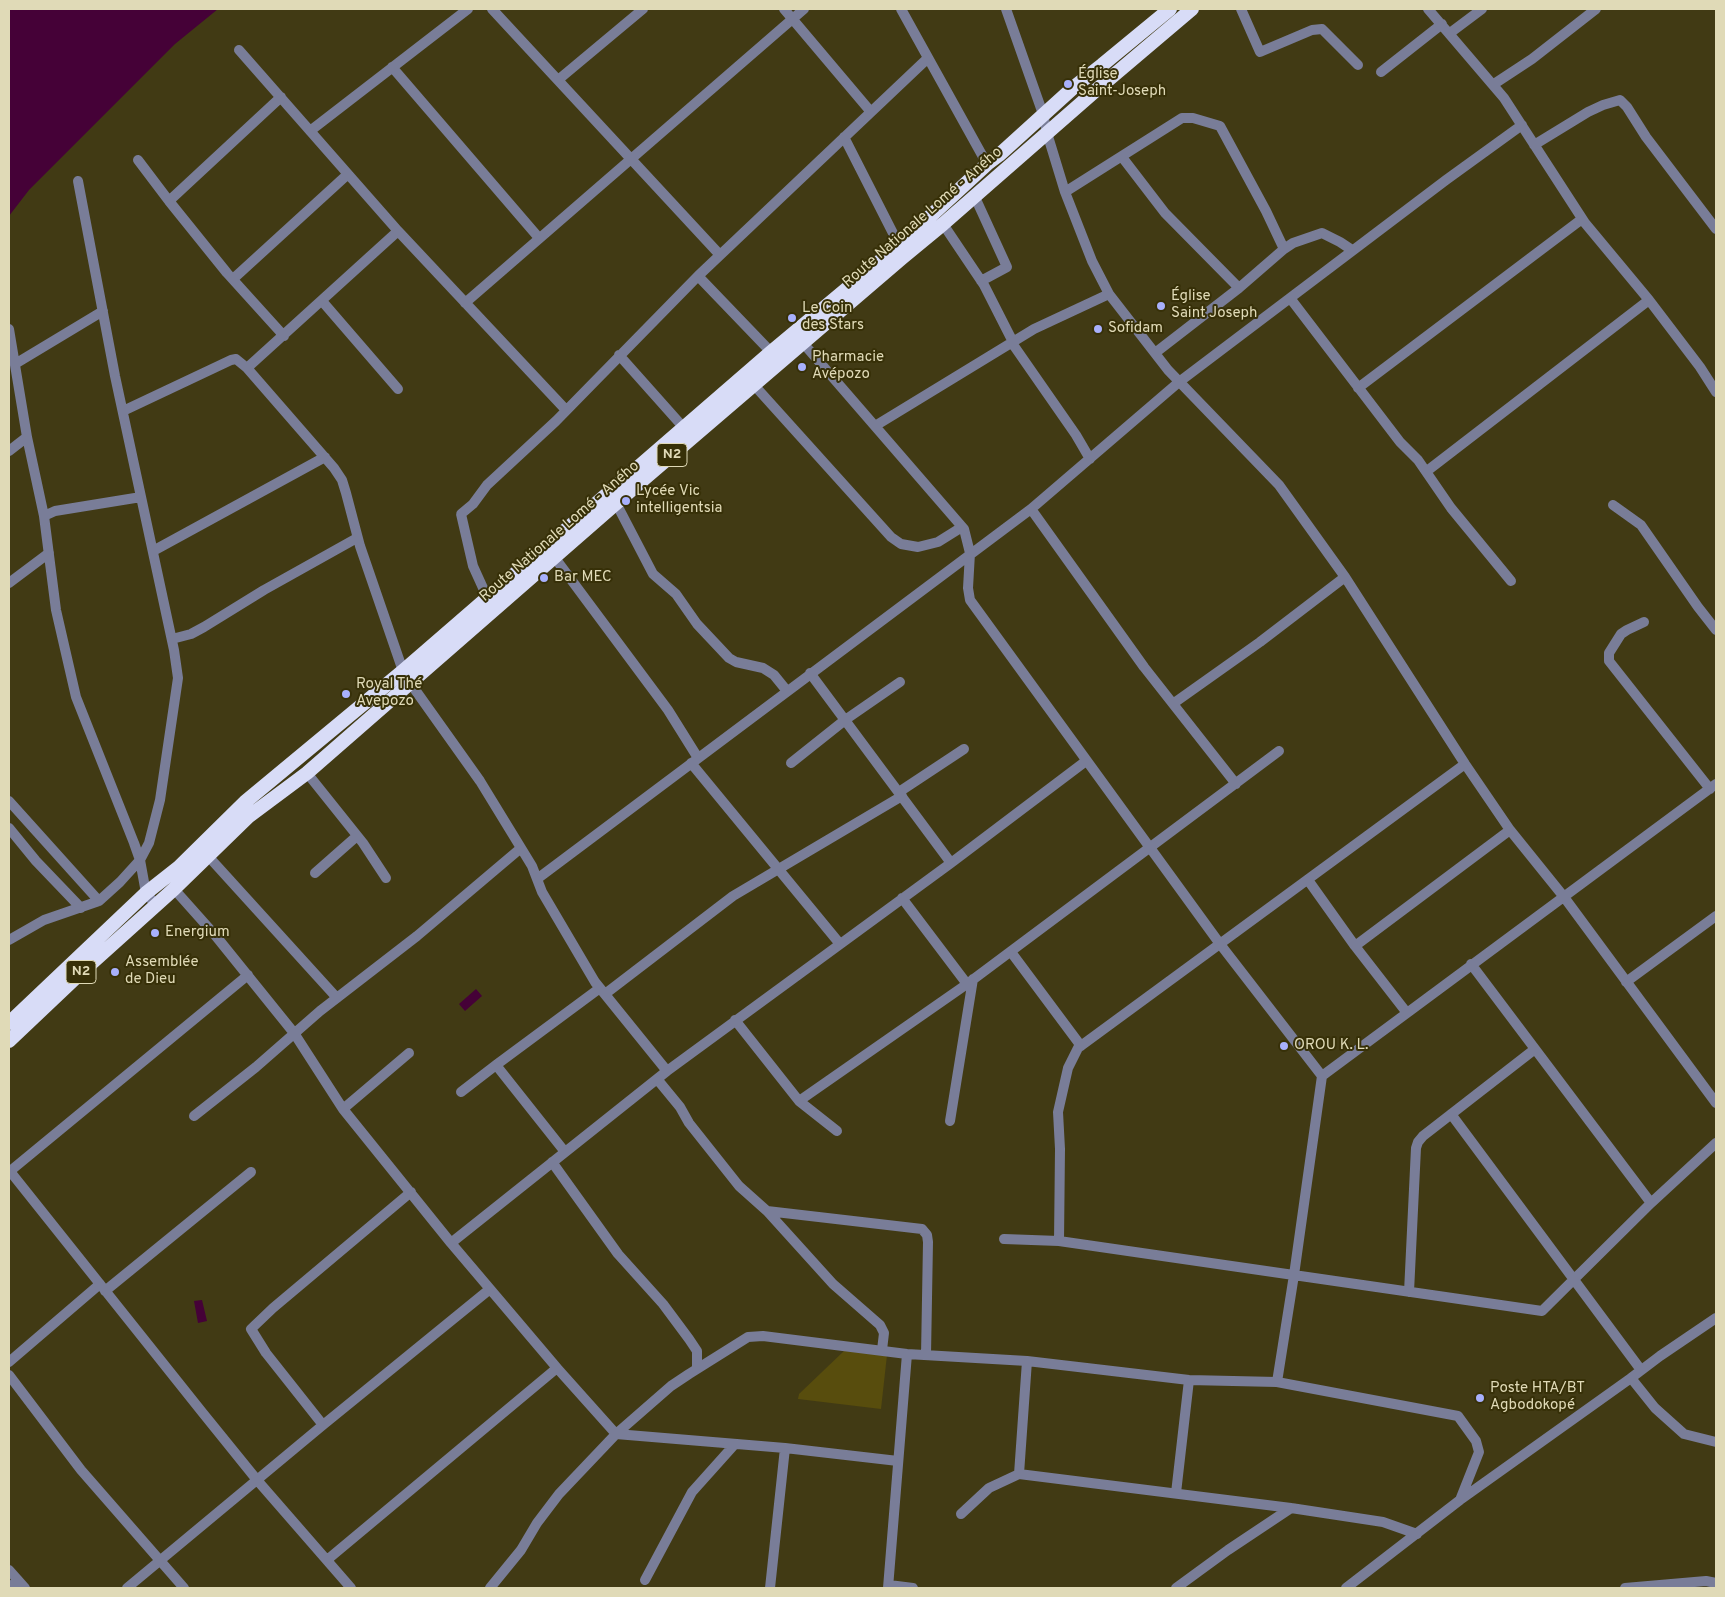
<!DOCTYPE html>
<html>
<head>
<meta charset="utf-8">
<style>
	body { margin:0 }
	#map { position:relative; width:1725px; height:1597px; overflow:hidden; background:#413a14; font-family:Overpass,sans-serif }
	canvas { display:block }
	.frame { position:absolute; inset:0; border:10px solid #e0dab7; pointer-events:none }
</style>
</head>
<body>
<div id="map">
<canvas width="1725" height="1597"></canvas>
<div class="frame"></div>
</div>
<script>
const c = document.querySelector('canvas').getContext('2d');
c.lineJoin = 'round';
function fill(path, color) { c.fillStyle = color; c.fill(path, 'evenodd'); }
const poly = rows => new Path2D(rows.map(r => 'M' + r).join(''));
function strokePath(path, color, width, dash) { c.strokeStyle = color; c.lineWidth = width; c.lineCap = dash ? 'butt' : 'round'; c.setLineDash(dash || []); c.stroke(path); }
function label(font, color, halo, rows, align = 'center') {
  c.font = font + ' Overpass,sans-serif'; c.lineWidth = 4; c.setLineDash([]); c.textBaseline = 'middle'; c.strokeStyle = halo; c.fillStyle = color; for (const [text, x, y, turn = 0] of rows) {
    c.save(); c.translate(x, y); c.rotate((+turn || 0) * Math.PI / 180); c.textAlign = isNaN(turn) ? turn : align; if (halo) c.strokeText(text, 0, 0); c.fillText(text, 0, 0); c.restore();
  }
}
fill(poly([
	[845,1350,887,1355,881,1409,798,1399,799,1394]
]), '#584d0d');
fill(poly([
	[9,9,218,9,175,44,29,190,9,216],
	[476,989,482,996,465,1011,459,1004],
	[202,1300,207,1321,198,1323,194,1301]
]), '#450137');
strokePath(poly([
	[492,9,720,255],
	[784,9,871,112],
	[901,9,987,164],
	[1006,9,1043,114,1047,133,1065,192,1092,261,1109,294,1168,370,1279,485,1345,577,1465,764,1510,830,1564,897,1716,1103],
	[1241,9,1260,52,1312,30,1322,29,1358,65],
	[1428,9,1504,98,1585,223,1649,300,1700,367,1716,392],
	[1450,33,1482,9],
	[239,50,398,231,566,410],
	[392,67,539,238],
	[1381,72,1442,24],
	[558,80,643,9],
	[1494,84,1532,59,1596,9],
	[310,131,468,9],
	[844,137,899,245],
	[1534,145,1588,112,1603,105,1620,100,1627,107,1646,137,1716,229],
	[1122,157,1165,213,1239,288],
	[138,160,169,201,227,273,284,336],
	[1065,192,1182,118,1193,118,1220,126,1266,211,1284,249],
	[974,195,1007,267,981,281],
	[169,201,281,97],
	[943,224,984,285,1013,342],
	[698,276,771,352],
	[233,279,348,174],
	[1290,298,1400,442,1418,460,1451,508,1511,581],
	[322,301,398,389],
	[465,303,804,9],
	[9,329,27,437,44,516],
	[803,343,964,529,970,553,968,588,970,600,1220,944,1322,1076],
	[1012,343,1076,435,1090,459],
	[1155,353,1239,288,1284,249,1293,243,1322,233,1340,242,1352,250],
	[619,355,684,428],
	[15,364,103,311],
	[247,368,398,231],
	[754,385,891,537,901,544,918,547,938,542,962,527],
	[1358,388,1582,219],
	[123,411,231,360,236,359,247,368,334,468,342,480,346,493,360,546,403,671],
	[875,426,1034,329,1109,294],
	[9,451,27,437],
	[1427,471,1649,300],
	[141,497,55,511,44,516,56,610,76,697,134,843,140,860,146,893,156,905],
	[616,503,653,574,676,594,697,624,729,658,736,662,763,668,774,675,787,691],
	[1613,505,1641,525,1698,607,1716,630],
	[1031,509,1144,667,1236,784],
	[153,551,325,457],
	[555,558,668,710,698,758],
	[9,583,49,553],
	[488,599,473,566,461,514,473,504,487,485,556,421,698,276,928,58],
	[1644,622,1627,630,1621,634,1609,653,1609,661,1710,789],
	[172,639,191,634,204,627,264,590,357,538],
	[810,673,951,863],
	[411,684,480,781,521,848,532,866,542,892,595,982,667,1071],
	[1174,703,1260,642,1345,577],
	[691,763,840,944],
	[791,763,845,720,900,682],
	[307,773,363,843,386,878],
	[899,792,964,749],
	[9,801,99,901],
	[9,828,36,861,81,908],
	[208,856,337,998],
	[315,873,357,836],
	[537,879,1031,509,1179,382,1446,180,1522,125],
	[1308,880,1355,946,1407,1013],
	[174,889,215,935,294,1033,343,1109,451,1243,557,1368,616,1434,785,1448,898,1461],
	[902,898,967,984],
	[9,940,44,920,99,901,120,882,140,860,149,843,160,800,178,678,174,650,115,376,78,181],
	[1355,946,1510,830],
	[1011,952,1081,1046],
	[1471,964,1651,1203],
	[1626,982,1716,916],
	[605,994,733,896,902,796],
	[735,1020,799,1101,837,1131],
	[496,1065,565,1152],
	[657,1079,680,1107,689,1123,739,1186,767,1211,833,1284,880,1325,884,1333,882,1350],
	[461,1092,496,1065,600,988],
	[799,1101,967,984,1279,751],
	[343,1109,409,1053],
	[1451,1114,1641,1370],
	[194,1116,256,1067,320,1011,417,936,521,848],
	[950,1121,973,979],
	[552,1162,618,1254,663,1304,689,1339,697,1351,697,1369],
	[9,1170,202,1412,257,1480,351,1588],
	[9,1172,248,975],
	[767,1211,922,1229,927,1235,928,1242,926,1355],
	[1004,1239,1059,1241,1542,1311,1651,1203,1716,1143],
	[1059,1241,1060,1149,1058,1112,1068,1068,1078,1048,1465,764],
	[451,1243,667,1071,951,863,1086,761],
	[105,1291,251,1172],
	[1409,1292,1416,1148,1418,1142,1423,1136,1535,1049],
	[9,1362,100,1284],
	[9,1375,81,1470,184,1588],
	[1631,1378,1655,1408,1684,1434,1716,1442],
	[1277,1382,1294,1275,1322,1076,1716,784],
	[323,1425,266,1353,251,1329,273,1308,411,1192],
	[1019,1474,1027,1361],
	[1176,1493,1189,1380],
	[961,1514,989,1488,1019,1474,1291,1508,1383,1522,1417,1534],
	[327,1560,557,1368],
	[9,1570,25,1588],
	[645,1580,692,1492,735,1444],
	[889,1585,913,1588],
	[9,1588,18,1580],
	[127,1588,323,1425,490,1289],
	[490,1588,521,1550,537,1523,559,1494,616,1434,671,1386,689,1374,748,1337,763,1336,907,1354,1027,1361,1189,1380,1277,1382,1458,1416,1476,1441,1479,1452,1460,1500],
	[770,1588,785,1448],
	[888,1588,907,1354],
	[1176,1588,1228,1550,1291,1508],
	[1346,1588,1460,1500,1631,1378,1660,1356,1716,1318],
	[1625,1588,1706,1581,1716,1583]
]), '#797d98', 10);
strokePath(poly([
	[9,1023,146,893,179,867,245,802,403,671,771,352,899,245,987,164,999,155,1074,87,1102,65,1170,9],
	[9,1041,85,969,174,889,248,817,307,773,644,479,902,258,943,224,1094,92,1192,9]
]), '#d8dcf7', 14);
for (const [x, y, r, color] of [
	[1068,84,5,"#a8b0fc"],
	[1161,306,5,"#a8b0fc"],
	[792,318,5,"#a8b0fc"],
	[1098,329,5,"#a8b0fc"],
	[802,367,5,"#a8b0fc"],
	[626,501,5,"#a8b0fc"],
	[544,578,5,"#a8b0fc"],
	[346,694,5,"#a8b0fc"],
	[155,933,5,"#a8b0fc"],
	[115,972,5,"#a8b0fc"],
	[1284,1046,5,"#a8b0fc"],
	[1480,1398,5,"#a8b0fc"]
]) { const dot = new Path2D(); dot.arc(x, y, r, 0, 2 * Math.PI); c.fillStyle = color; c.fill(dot); strokePath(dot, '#373008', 2); }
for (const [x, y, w] of [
	[672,455,30],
	[81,972,30]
]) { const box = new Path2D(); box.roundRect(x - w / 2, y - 11.5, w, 23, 4); c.fillStyle = '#373008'; c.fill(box); strokePath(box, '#e0dab7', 1); }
label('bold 14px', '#e0dab7', null, [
	["N2",672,455],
	["N2",81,972]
]);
label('15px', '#e0dab7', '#373008', [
	["Église",1078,75],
	["Saint-Joseph",1078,92],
	["Église",1171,297],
	["Saint Joseph",1171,314],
	["Le Coin",802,309],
	["des Stars",802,326],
	["Sofidam",1108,329],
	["Pharmacie",812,358],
	["Avépozo",812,375],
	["Lycée Vic",636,492],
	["intelligentsia",636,509],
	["Bar MEC",554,578],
	["Royal Thé",356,685],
	["Avepozo",356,702],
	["Energium",165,933],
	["Assemblée",125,963],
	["de Dieu",125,980],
	["OROU K. L.",1294,1046],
	["Poste HTA/BT",1490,1389],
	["Agbodokopé",1490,1406]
], 'left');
label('15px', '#e0dab7', '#373008', [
	["Route Nationale Lomé - Aného",923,218,-41],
	["Route Nationale Lomé - Aného",560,532,-41]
]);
</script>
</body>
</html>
